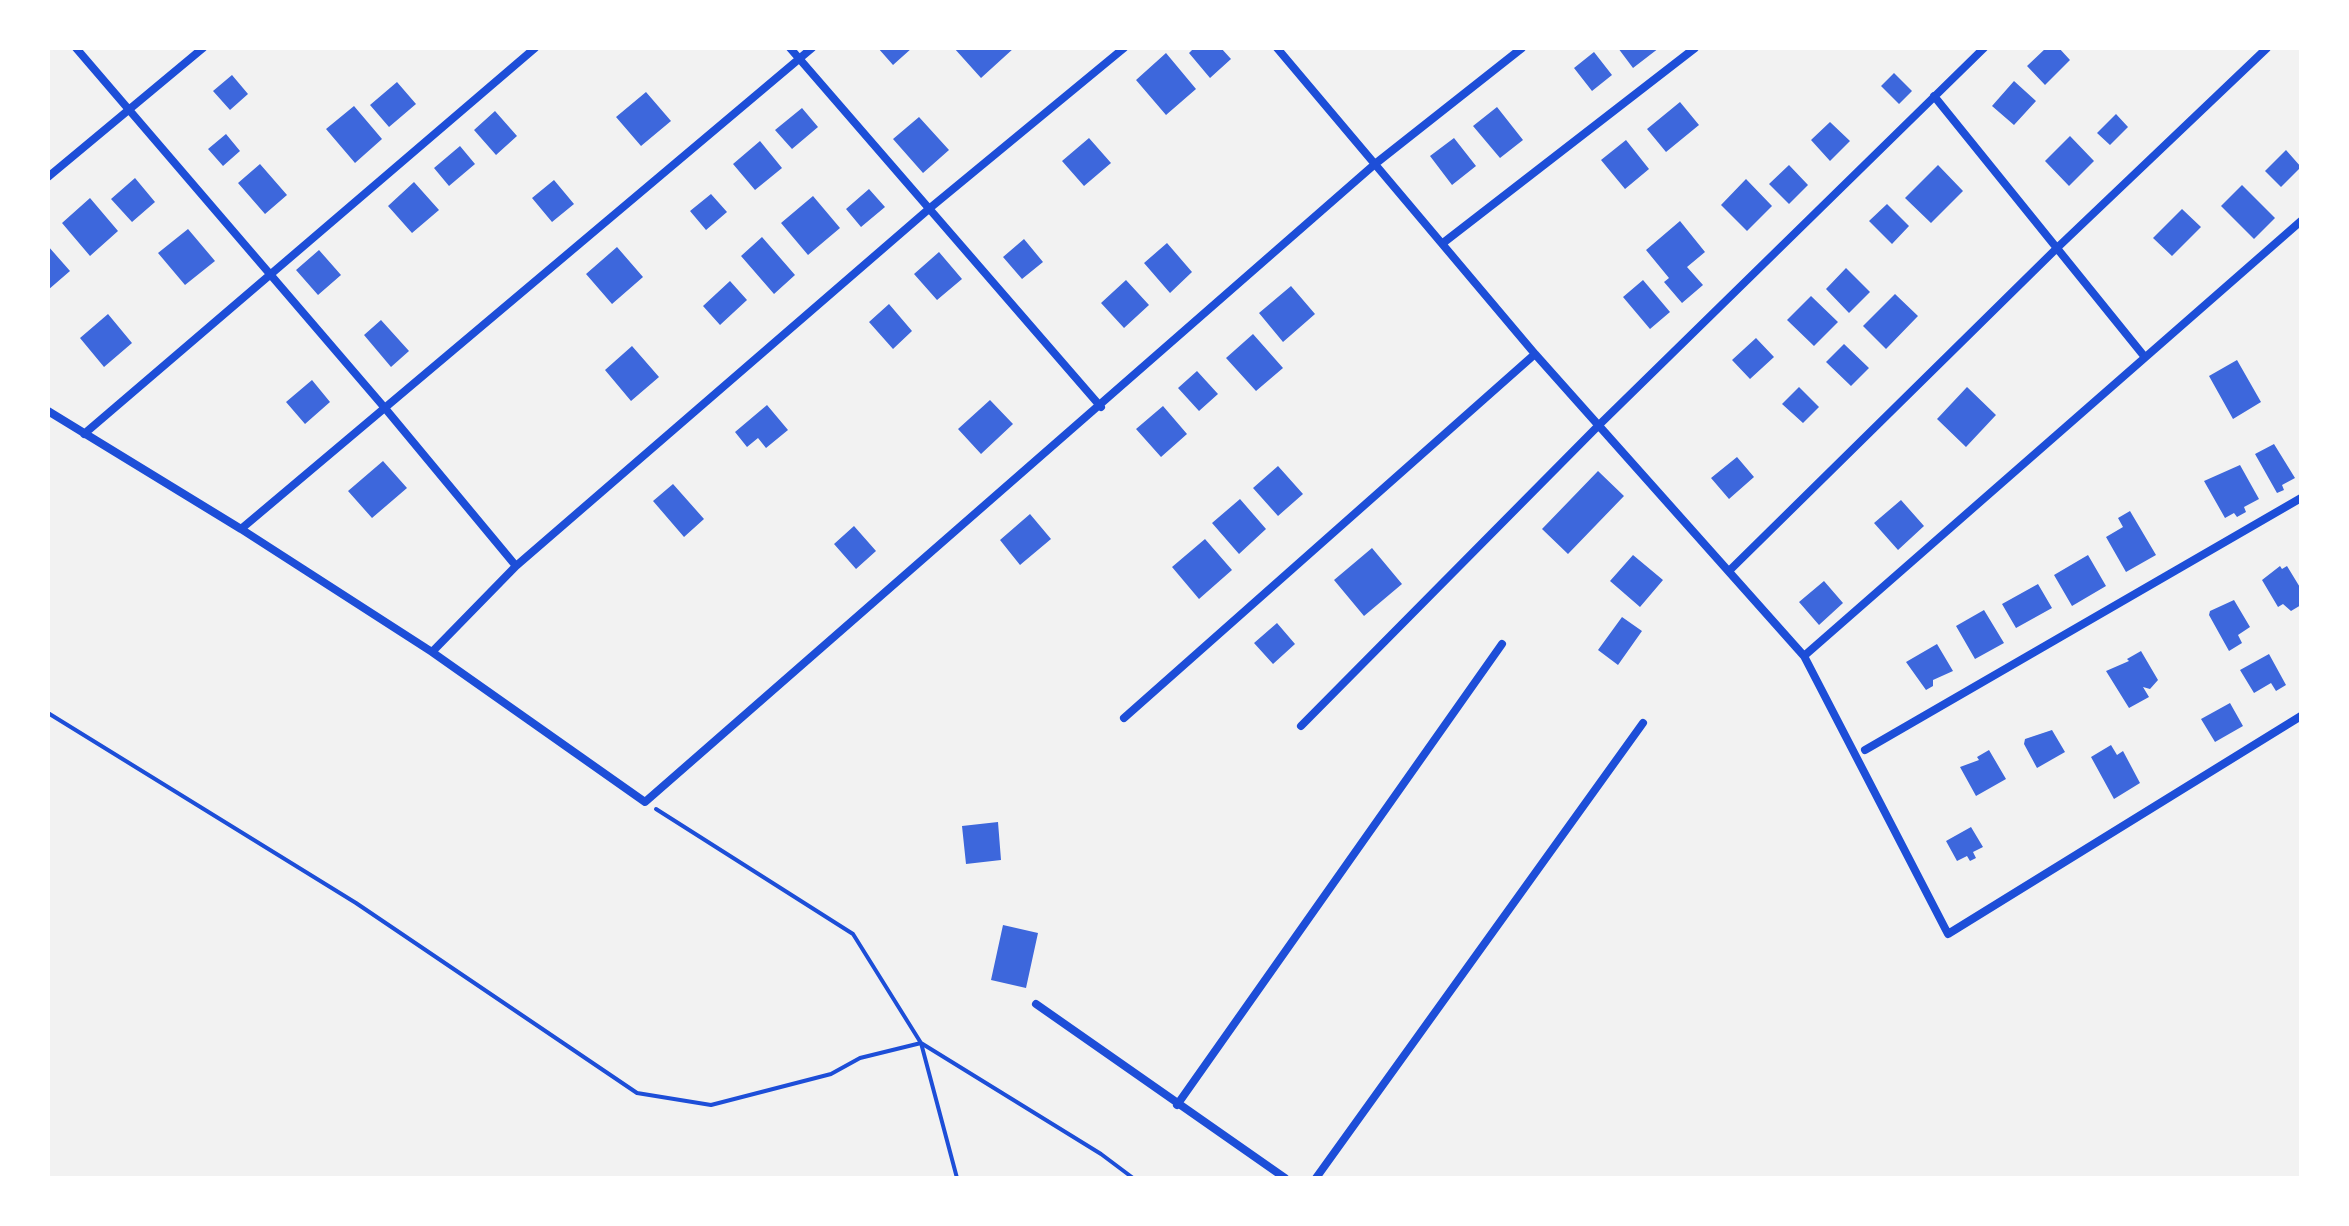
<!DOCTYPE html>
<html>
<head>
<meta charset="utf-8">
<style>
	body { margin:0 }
	#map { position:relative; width:2349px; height:1226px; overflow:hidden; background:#f2f2f2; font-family:Montserrat,sans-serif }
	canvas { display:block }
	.frame { position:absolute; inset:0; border:50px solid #fff; pointer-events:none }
</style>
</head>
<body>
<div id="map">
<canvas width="2349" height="1226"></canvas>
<div class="frame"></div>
</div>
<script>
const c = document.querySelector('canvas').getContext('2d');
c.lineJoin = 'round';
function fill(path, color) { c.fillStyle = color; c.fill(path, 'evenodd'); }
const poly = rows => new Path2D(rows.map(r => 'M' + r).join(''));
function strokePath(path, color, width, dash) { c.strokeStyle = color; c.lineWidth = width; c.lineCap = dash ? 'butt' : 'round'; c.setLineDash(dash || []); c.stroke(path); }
fill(poly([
	[878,48,912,48,893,65],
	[954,48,1014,48,981,78],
	[1194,48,1221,48,1231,59,1210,78,1189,53],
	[1618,48,1659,48,1633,68],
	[2046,48,2059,48,2070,60,2045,85,2027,66],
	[1594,52,1612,75,1592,91,1574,68],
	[1166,53,1196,89,1166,115,1136,80],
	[1894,73,1912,91,1899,104,1881,86],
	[232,75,248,94,230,110,213,91],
	[2014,81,2036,101,2014,125,1992,106],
	[397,82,416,104,389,127,370,105],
	[646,92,671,121,641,146,616,117],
	[1680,102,1699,125,1666,152,1647,129],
	[354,106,382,139,355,163,326,129],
	[1497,107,1523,140,1500,158,1473,126],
	[802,108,818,127,792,149,775,130],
	[495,111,517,136,496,155,474,130],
	[2116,114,2128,127,2110,145,2097,133],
	[919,117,949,150,923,173,893,139],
	[1830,122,1850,141,1830,161,1811,140],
	[226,134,240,151,223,166,208,149],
	[2070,136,2094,161,2069,186,2045,161],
	[1089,138,1111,163,1084,186,1062,161],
	[1454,138,1476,166,1452,185,1430,156],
	[1626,140,1649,169,1625,189,1601,160],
	[760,141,782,168,755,190,733,164],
	[460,146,475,164,449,186,434,168],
	[2286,150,2301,167,2281,187,2265,171],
	[260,164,287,195,265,214,238,183],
	[1789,165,1808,185,1789,204,1769,184],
	[1938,165,1963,191,1931,223,1905,198],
	[135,178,155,202,132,222,111,199],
	[1746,179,1772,206,1747,231,1721,205],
	[554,180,574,204,552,222,532,198],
	[414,182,439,210,412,233,388,206],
	[2242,185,2275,218,2254,239,2221,206],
	[869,189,885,207,861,227,846,209],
	[711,194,727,212,706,230,690,211],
	[813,196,840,228,808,255,781,223],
	[90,198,118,231,90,256,62,223],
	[1887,204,1909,226,1892,244,1869,221],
	[2182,209,2201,227,2172,256,2153,238],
	[1680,221,1705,252,1687,267,1703,285,1682,303,1664,282,1669,278,1646,250],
	[188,229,215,261,185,285,158,253],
	[762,237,795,275,774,294,741,256],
	[1024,239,1043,262,1022,279,1003,257],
	[1167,243,1192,272,1170,293,1144,263],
	[48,246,70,271,48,290],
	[617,247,643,277,612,304,586,274],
	[319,250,341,275,318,295,296,270],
	[939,252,962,279,937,300,914,274],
	[1846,268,1870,292,1849,313,1826,289],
	[1126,280,1149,305,1124,328,1101,303],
	[1643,280,1670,312,1650,329,1623,297],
	[730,281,747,300,720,325,703,306],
	[1291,286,1315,314,1283,342,1259,313],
	[1895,294,1918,316,1886,349,1863,326],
	[1811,296,1838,322,1814,346,1787,320],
	[889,304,912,331,893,349,869,322],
	[108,314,132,343,104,367,80,338],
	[381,320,409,351,391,367,364,335],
	[1253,334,1283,368,1256,391,1226,358],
	[1756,338,1774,357,1750,379,1732,360],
	[1844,344,1869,368,1851,386,1826,362],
	[632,346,659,377,631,401,605,370],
	[2237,360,2261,402,2233,419,2209,376],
	[1197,371,1218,394,1199,411,1178,388],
	[312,380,330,402,305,424,286,402],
	[1799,387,1819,407,1803,423,1782,404],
	[1967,387,1996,415,1966,447,1937,419],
	[990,400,1013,424,981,454,958,429],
	[767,405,788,430,766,448,758,438,747,447,735,432],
	[1163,406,1187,434,1161,457,1136,429],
	[2274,444,2295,478,2282,485,2284,490,2277,493,2255,454],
	[1737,457,1754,477,1729,499,1711,478],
	[383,461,407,488,372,518,348,491],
	[2240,465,2259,499,2244,507,2246,512,2237,517,2234,513,2225,518,2204,481],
	[1278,466,1303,494,1278,516,1253,488],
	[1598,471,1624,496,1568,554,1542,529],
	[673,484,704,519,684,537,653,501],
	[1240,499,1266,529,1239,554,1212,523],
	[1901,500,1924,526,1898,550,1874,523],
	[2130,511,2156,555,2126,572,2106,537,2123,527,2118,518],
	[1030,514,1051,539,1020,565,1000,540],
	[854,526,876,551,856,569,834,544],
	[1205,539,1232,570,1199,599,1172,567],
	[1372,548,1402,584,1364,616,1334,580],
	[1633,555,1663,580,1640,607,1610,581],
	[2088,555,2106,586,2072,606,2054,575],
	[2280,566,2282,569,2287,566,2301,589,2301,605,2291,611,2283,604,2278,607,2262,580],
	[1824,581,1843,603,1819,625,1799,602],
	[2038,584,2052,608,2016,628,2002,604],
	[2234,600,2250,627,2238,635,2242,643,2229,651,2209,615,2210,611],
	[1984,610,2004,643,1975,659,1956,626],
	[1622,617,1642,631,1618,665,1598,650],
	[1277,623,1295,644,1273,664,1254,643],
	[1937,644,1953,671,1933,680,1933,686,1926,690,1906,662],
	[2141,651,2158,680,2150,689,2143,687,2149,697,2129,708,2106,671,2129,661,2127,659],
	[2269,654,2286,685,2276,691,2271,683,2254,693,2240,670],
	[2230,703,2243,726,2215,742,2201,719],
	[2052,730,2065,752,2037,768,2024,744,2025,739],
	[2111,745,2117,755,2123,751,2140,783,2114,799,2091,757],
	[1989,750,2006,779,1976,796,1960,767,1979,760,1977,757],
	[998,822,1001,860,966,864,962,826],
	[1971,827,1983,847,1973,852,1976,858,1970,861,1967,856,1957,861,1946,841],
	[1003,925,1038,933,1026,988,991,980]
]), '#3d67dc');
strokePath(poly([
	[48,713,356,903,637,1093,711,1105,831,1074,860,1058,921,1043,1101,1154,1133,1178],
	[656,809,853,934,921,1043,957,1178]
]), '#1d4ed8', 4);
strokePath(poly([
	[76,48,384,407,516,566],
	[790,48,1101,407],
	[1277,48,1535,354,1804,656,1948,934,2301,716],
	[1934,96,2144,356],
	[48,177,203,48],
	[1443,243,1695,48],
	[48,411,241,529,432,652,645,802,1375,164,1522,48],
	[84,434,535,48],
	[241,529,812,48],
	[1729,571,2057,248,2267,48],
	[432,652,516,566,930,208,1124,48],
	[1804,656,2301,221],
	[1124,718,1535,354],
	[1301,726,1599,425,1984,48],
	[1865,750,2301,498],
	[1036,1004,1285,1178],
	[1177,1105,1502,644],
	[1316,1178,1643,723]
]), '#1d4ed8', 8);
</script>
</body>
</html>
